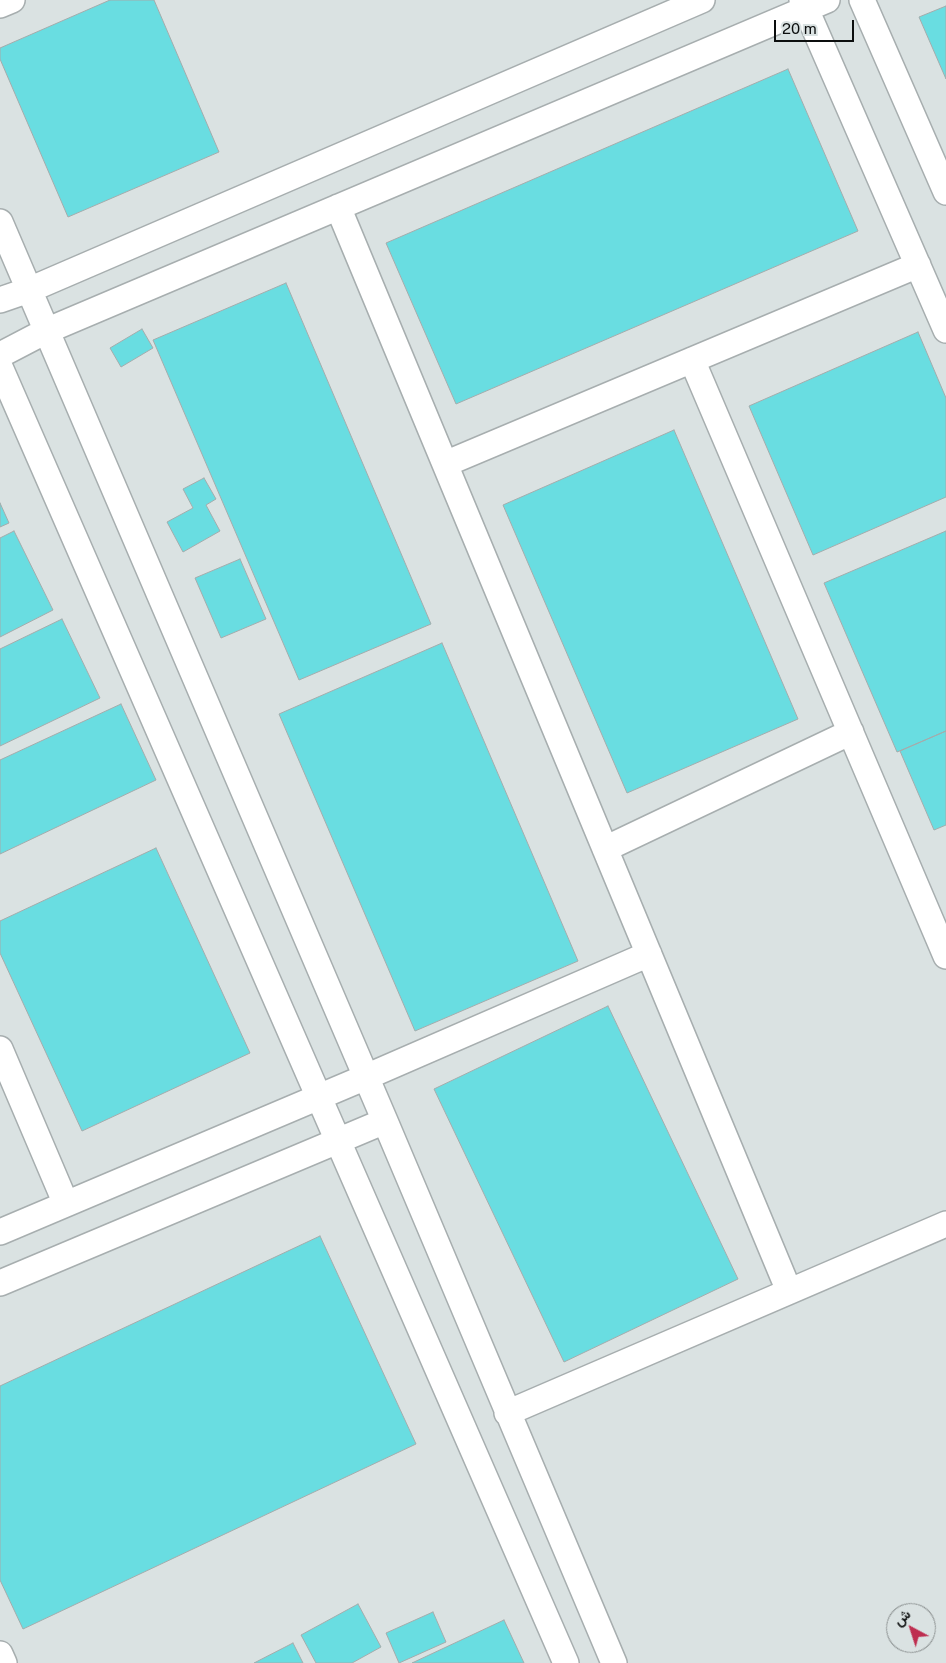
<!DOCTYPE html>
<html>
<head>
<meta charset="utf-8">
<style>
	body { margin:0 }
	#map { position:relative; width:946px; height:1663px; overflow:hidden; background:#dae2e2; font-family:"Public Sans",Vazirmatn,sans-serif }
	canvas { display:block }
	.north { position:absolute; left:886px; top:1603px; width:50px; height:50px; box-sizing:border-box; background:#dae2e2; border:1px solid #888d8d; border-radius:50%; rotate:320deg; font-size:14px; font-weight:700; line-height:20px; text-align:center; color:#0c0e0e }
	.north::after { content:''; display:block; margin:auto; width:18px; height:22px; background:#be2e50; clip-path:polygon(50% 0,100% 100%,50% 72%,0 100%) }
	.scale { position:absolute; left:774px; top:20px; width:80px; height:22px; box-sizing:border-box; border:2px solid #0c0e0e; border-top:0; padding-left:6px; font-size:15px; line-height:18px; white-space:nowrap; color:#0c0e0e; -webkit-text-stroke:4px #dae2e2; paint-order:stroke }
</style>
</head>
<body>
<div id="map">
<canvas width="946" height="1663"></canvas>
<div class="north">ش</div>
<div class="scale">20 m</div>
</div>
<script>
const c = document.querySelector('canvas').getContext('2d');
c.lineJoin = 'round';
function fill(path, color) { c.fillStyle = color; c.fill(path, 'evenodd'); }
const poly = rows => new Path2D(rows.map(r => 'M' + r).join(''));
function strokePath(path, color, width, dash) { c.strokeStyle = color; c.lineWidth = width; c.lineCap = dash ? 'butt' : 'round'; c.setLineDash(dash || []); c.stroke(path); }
const building = poly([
	[110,0,154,0,219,152,68,217,0,59,0,48,110,0],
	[946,6,946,79,919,17,946,6],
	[788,69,858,231,456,404,386,243,788,69],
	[286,283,431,624,299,680,153,340,286,283],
	[142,329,153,348,121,367,110,348,142,329],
	[918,332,946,398,946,497,813,555,749,406,918,332],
	[674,430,798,719,627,793,503,505,674,430],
	[204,478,216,499,206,505,220,531,183,552,167,522,193,508,183,489,204,478],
	[0,503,9,523,0,527,0,503],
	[14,531,53,610,0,637,0,538,14,531],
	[946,531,946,731,897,752,824,583,946,531],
	[240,559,266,619,221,638,195,578,240,559],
	[62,619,100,698,0,746,0,649,62,619],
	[442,643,578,961,415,1031,279,714,442,643],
	[121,704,156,780,0,854,0,760,121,704],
	[946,731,946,825,934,830,900,751,946,731],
	[156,848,250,1053,82,1131,0,953,0,921,156,848],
	[608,1006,738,1279,564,1362,434,1089,608,1006],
	[320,1236,416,1444,23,1629,0,1580,0,1386,320,1236],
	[358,1604,381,1647,352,1663,316,1663,301,1635,358,1604],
	[433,1612,446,1642,399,1663,386,1633,433,1612],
	[504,1620,524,1663,412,1663,504,1620],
	[293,1643,303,1663,254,1663,293,1643]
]);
fill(building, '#69dde1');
strokePath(building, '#a4acac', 1);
const minor = poly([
	[802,0,946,330],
	[862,0,946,192],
	[0,5,12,0],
	[338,207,789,1291],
	[0,222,385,1121,614,1663],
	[0,300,29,290,702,0],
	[0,355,46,331,827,0],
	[692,360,946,956],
	[0,367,566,1663],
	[445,464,918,265],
	[605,849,851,732],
	[0,1049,66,1204],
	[0,1232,366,1077,649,954],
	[0,1283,385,1121],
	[507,1413,946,1224],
	[0,1654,4,1663]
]);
strokePath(minor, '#a7aeaf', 28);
strokePath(minor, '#fff', 25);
</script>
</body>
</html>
